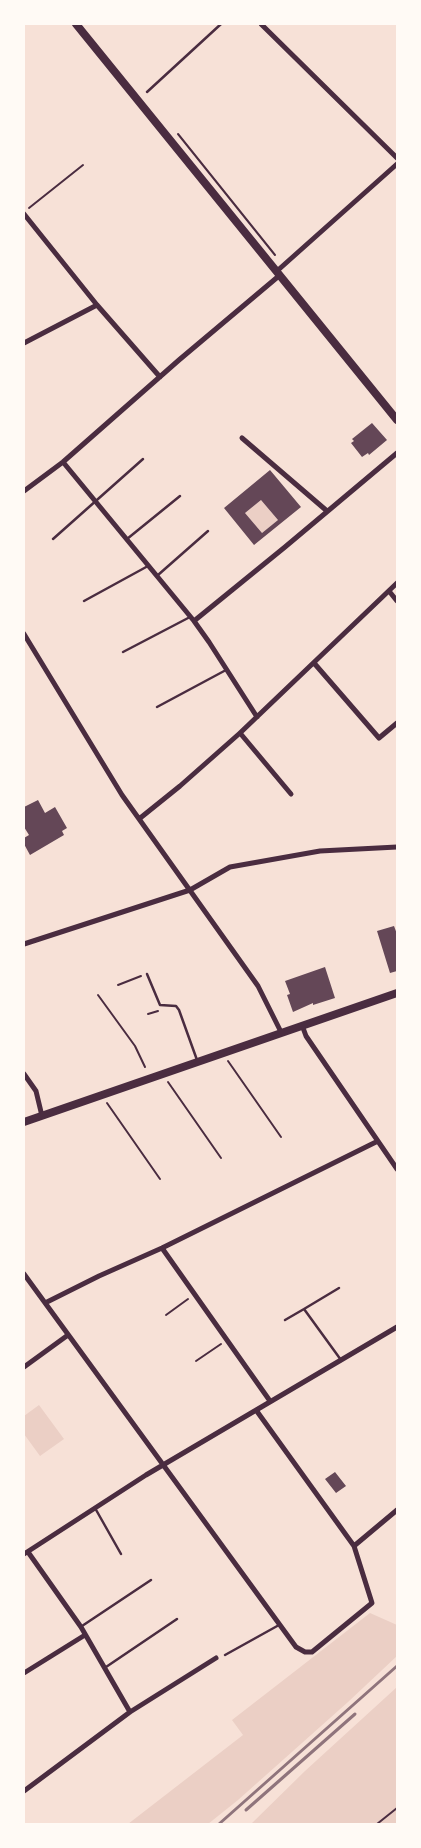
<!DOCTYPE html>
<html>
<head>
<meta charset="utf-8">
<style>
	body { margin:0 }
	#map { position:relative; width:421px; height:1848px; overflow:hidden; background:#f7e1d7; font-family:"Roboto Condensed",sans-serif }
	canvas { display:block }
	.frame { position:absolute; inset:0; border:25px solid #fffaf5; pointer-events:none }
</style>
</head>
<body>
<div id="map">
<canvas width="421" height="1848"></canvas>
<div class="frame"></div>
</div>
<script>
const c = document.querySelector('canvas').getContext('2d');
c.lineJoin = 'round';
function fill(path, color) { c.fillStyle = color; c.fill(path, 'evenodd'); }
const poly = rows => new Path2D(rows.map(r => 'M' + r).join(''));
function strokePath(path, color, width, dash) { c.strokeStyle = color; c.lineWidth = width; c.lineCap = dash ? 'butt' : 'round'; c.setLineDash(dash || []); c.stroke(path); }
fill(poly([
	[261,500,278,520,262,533,245,513],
	[39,1405,64,1439,40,1456,24,1434,24,1416],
	[370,1613,397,1625,397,1656,348,1702,238,1800,208,1824,128,1824,243,1735,232,1720],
	[397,1687,397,1824,251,1824,305,1771]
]), '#ebcfc5');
fill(poly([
	[372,423,387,440,369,455,368,453,362,457,351,443,354,441,352,439],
	[270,470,301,507,254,545,224,508],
	[261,500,278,520,262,533,245,513],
	[38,800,45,813,55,807,67,828,62,831,64,835,30,855,24,844,24,838,29,835,24,827,24,807],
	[394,926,397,934,397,971,390,973,377,931],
	[325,967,335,998,313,1005,313,1003,293,1012,287,995,290,994,285,981],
	[335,1472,346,1486,336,1493,325,1479]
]), '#644757');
strokePath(poly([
	[178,134,275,255],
	[29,208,83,165],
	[118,985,141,976],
	[98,995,135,1046,145,1067],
	[148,1014,158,1011],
	[228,1061,281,1137],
	[168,1082,221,1158],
	[107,1103,160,1179],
	[166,1315,188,1299],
	[196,1361,221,1344],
	[377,1824,397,1808]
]), '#4a2c40', 2);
strokePath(poly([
	[147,92,221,24],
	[53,539,143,459],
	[127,539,180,496],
	[158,575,208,531],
	[84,601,148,566],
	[123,652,190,617],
	[157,707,226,670],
	[147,974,160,1005,176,1006,179,1010,197,1060],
	[339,1288,304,1309,341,1360],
	[285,1320,304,1309],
	[95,1508,121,1554],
	[82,1626,151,1580],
	[225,1655,279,1625],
	[106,1667,177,1619]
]), '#4a2c40', 2.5);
strokePath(poly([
	[261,24,397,158],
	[24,214,97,305,160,377],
	[277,271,397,164],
	[24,343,97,305],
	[242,438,327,511],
	[63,462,194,621,209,642,257,717],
	[24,491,63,462,179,360,280,275],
	[389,591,397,601],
	[194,621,285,547,397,453],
	[24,634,122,795,258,986,281,1032],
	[314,663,379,738,397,723],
	[240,733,291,794],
	[139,819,180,786,240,733,397,583],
	[24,944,190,890,230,867,320,851,397,847],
	[302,1025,306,1036,397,1169],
	[24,1074,36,1091,42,1116],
	[162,1248,270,1401],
	[24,1274,296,1647,305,1652,312,1652,372,1603,354,1546,256,1410],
	[45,1303,99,1276,162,1248,378,1141],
	[24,1367,68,1335],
	[354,1546,397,1510],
	[28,1552,81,1627,130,1712],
	[24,1554,146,1475,397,1327],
	[24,1673,85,1635],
	[24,1791,130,1712,216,1658]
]), '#4a2c40', 5);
strokePath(poly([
	[76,24,397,420],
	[24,1122,397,993]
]), '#4a2c40', 8);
strokePath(poly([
	[246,1810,355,1714],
	[219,1824,397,1666]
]), '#8f747c', 3);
</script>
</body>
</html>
